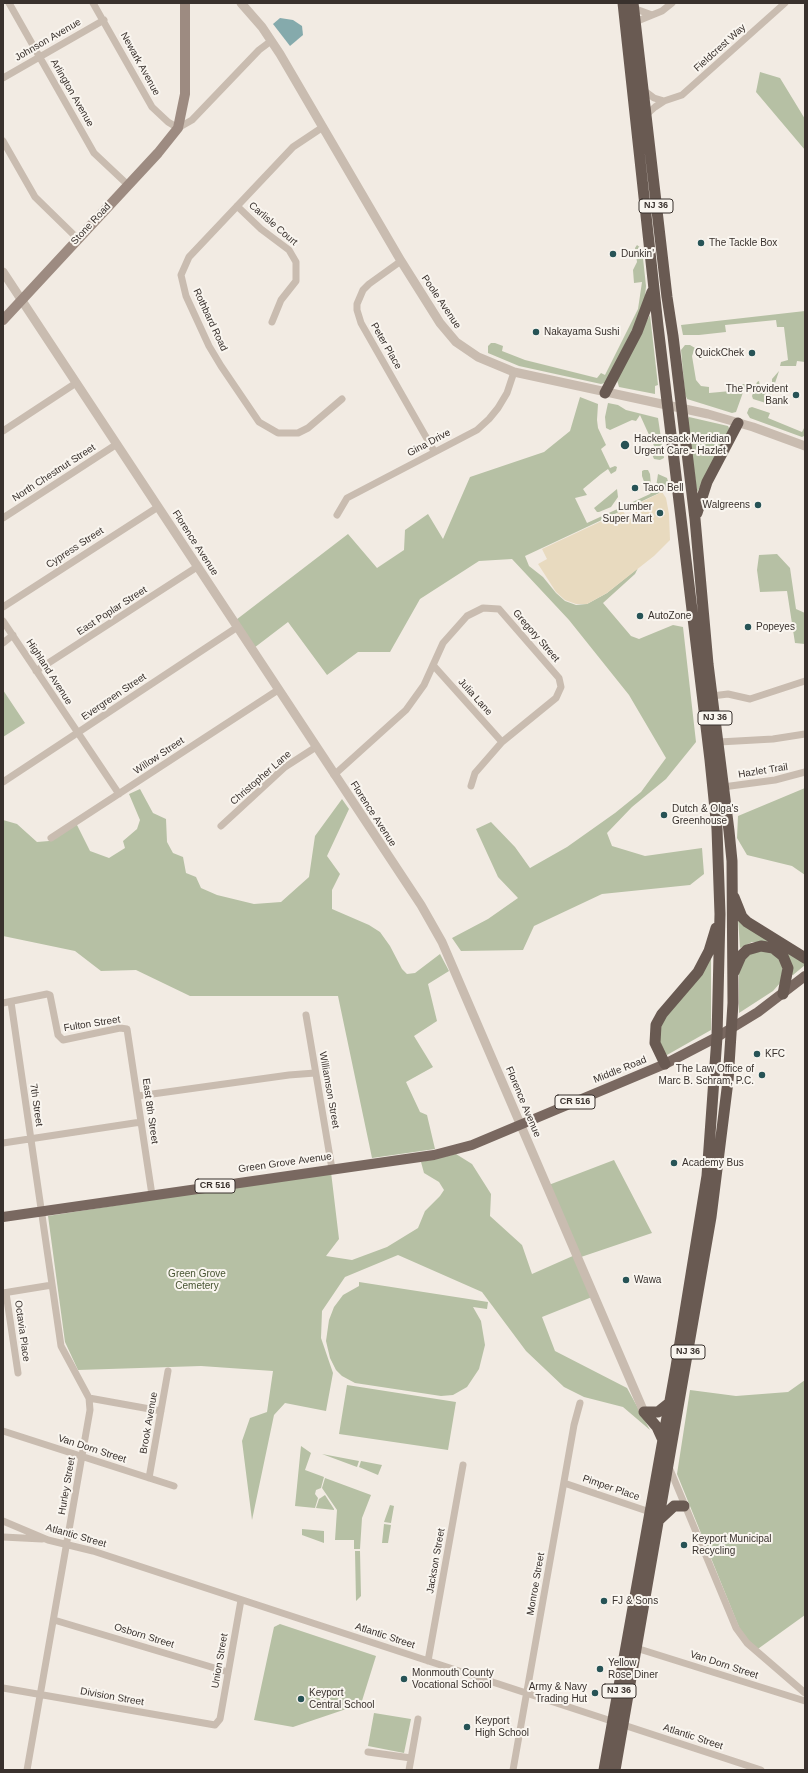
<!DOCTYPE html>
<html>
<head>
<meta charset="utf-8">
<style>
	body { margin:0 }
	#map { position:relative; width:808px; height:1773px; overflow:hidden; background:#f2ebe3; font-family:Helvetica,sans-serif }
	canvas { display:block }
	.frame { position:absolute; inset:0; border:4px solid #39312d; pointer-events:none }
</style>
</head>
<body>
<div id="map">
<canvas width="808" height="1773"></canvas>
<div class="frame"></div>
</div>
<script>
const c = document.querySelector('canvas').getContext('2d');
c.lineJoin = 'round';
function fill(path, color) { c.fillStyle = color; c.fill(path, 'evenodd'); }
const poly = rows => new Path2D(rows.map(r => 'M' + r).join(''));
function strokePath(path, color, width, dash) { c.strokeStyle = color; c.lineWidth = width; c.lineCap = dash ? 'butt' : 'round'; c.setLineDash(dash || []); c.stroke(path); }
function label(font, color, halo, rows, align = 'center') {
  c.font = font + ' Helvetica,sans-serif'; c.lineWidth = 4; c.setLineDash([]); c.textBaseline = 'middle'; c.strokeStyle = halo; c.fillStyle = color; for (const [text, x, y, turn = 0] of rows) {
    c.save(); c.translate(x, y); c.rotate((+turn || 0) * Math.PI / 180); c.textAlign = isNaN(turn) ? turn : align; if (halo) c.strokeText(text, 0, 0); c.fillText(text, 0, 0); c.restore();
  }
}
fill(poly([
	[760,72,780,78,805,119,805,150,756,92],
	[637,245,642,249,646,286,645,298,643,309,605,383,601,384,519,366,488,353,488,346,491,343,495,343,503,346,502,351,525,360,597,378,601,373,605,375,638,309,642,282,634,283,633,270,637,262,635,248],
	[805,311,805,362,797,361,796,366,780,366,781,362,788,360,784,327,777,327,776,320,725,325,726,332,699,335,683,335,681,325],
	[650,315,658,385,655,386,655,394,619,387,617,380,618,375],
	[685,345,690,345,695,348,692,356,696,380,701,386,709,387,709,393,742,390,742,384,746,384,736,412,732,413,687,399,685,394,681,350],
	[779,371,771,395,771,403,769,404,753,399,752,396,757,382,759,381,760,387,772,386,772,379],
	[580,397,598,404,597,420,598,428,606,445,601,449,610,468,615,466,617,467,616,471,611,474,608,469,601,474,583,489,587,495,575,498,587,523,650,494,656,487,658,474,667,478,670,488,525,556,529,566,543,577,556,593,565,601,576,605,587,604,607,593,638,568,635,574,603,603,631,636,639,639,673,625,683,627,696,742,666,779,632,807,607,833,612,846,645,856,702,848,704,874,690,885,602,894,534,926,523,950,461,951,452,938,488,919,518,898,498,877,476,829,491,822,515,847,530,868,567,847,615,813,641,792,666,758,629,695,569,620,512,559,479,561,420,599,390,652,358,652,327,675,288,622,250,651,232,623,348,534,377,568,404,550,405,530,428,514,443,539,470,477,544,452,570,431],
	[608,403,618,405,626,410,658,418,664,458,660,460,654,459,651,452,655,448,640,415,636,421,632,420,610,430,606,428,605,417],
	[752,407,770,413,768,418,802,432,805,426,804,436,802,437,750,418,747,413,749,408],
	[689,417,728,426,730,430,728,439,697,492,687,419],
	[644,470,648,470,650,474,651,485,647,490,642,476,642,471],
	[617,489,618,497,611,507,599,512,597,512,594,508],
	[777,554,790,568,796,609,805,613,805,644,795,643,787,591,760,592,757,570,759,555],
	[3,690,25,723,3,737],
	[805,788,805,875,792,866,747,855,737,838,738,816],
	[140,789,153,813,166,819,167,842,173,853,183,857,186,873,196,877,201,888,217,895,254,904,281,902,309,877,315,836,342,799,349,809,327,856,340,874,332,890,332,909,369,925,380,932,390,946,402,969,407,974,415,973,440,954,449,971,428,984,437,1021,414,1036,433,1067,406,1082,420,1112,427,1115,435,1149,372,1158,338,996,190,996,136,970,101,971,75,951,3,936,3,820,17,824,37,842,49,841,76,823,90,851,109,858,125,848,123,841,137,829,140,820,129,794],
	[738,918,768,940,767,942,752,942,740,948],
	[755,949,773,951,783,964,781,982,773,991,739,1013,739,965],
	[786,951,805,962,805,965,793,975,790,974],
	[711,957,711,1030,667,1055,661,1050,658,1026],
	[456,1154,472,1164,491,1194,490,1216,522,1245,532,1274,575,1255,546,1186,614,1160,652,1233,581,1257,592,1297,542,1317,555,1351,627,1388,650,1430,623,1407,584,1397,564,1387,526,1351,482,1292,398,1255,345,1277,322,1311,321,1338,333,1373,326,1411,285,1403,274,1415,252,1520,242,1441,250,1418,267,1412,273,1371,201,1366,78,1370,65,1342,48,1216,331,1172,339,1239,326,1256,352,1260,387,1247,418,1228,425,1211,440,1196,444,1190,439,1182,424,1173,421,1162],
	[359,1282,488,1302,487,1309,473,1307,481,1321,485,1345,479,1369,467,1387,453,1395,441,1396,355,1383,342,1376,336,1370,330,1358,326,1341,329,1320,334,1307,343,1295,359,1286],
	[805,1380,805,1615,755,1651,745,1642,677,1474,690,1390,736,1396,788,1392],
	[347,1385,456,1402,448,1450,339,1434],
	[301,1446,311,1453,305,1470,324,1477,321,1488,316,1490,315,1494,318,1498,315,1508,295,1506],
	[322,1454,359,1461,357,1467],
	[361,1461,382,1465,378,1475,359,1467],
	[325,1478,371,1495,362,1518,360,1549,354,1549,354,1540,335,1540,337,1510,322,1488],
	[325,1495,334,1509,334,1510,316,1508,319,1499],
	[390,1505,394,1506,391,1523,384,1522],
	[384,1524,391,1525,388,1543,382,1543],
	[302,1529,324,1531,324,1543,302,1535],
	[355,1551,360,1551,361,1596,356,1601],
	[280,1624,376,1656,361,1704,293,1727,254,1720,274,1627],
	[374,1713,411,1719,404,1753,368,1746]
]), '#b6c0a4');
fill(poly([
	[662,492,666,498,669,514,670,540,654,556,607,593,587,604,576,604,565,600,556,592,538,564,547,559,542,549,623,511,628,519,635,518,631,507]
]), '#e8dabf');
fill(poly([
	[280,18,293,20,302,26,303,35,290,46,273,24]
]), '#85aaac');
strokePath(poly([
	[9,3,94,153,128,185],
	[93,3,152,107,168,122,178,128,192,120,259,50,271,41],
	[633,8,652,15],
	[635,22,662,11,672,3],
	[3,78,104,20],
	[642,89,654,98,664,101],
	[646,115,655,107,664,101,682,95,785,3],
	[323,127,293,147,189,257,181,275,186,296,209,346,221,366,259,422,278,433,298,433,308,428,342,399],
	[3,141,35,197,78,239],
	[237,206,261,229,289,250,296,262,296,281,281,300,272,322],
	[401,261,369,284,363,290,357,304,357,310,361,323,434,451],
	[3,431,76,383],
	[337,515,347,498,477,430,489,419,498,408,507,393,514,372],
	[3,518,117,444],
	[3,607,158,507],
	[3,621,119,794],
	[3,643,13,635],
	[433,665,502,742],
	[36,671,197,567],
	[712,696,728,694,750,699,805,681],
	[719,742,773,739,805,734],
	[334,775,406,710,424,685,443,643,467,616,483,608,499,609,559,678,561,687,556,698,502,742,475,773,471,786],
	[3,782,236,628],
	[723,787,775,780,805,772],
	[221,826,285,767,316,747],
	[51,838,278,690],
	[11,1002,61,1346,89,1398,90,1410,27,1770],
	[3,1003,47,994,50,995,58,1035,63,1040,120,1028,127,1029,152,1195],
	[306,1015,332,1169],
	[138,1096,289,1075,315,1073],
	[3,1143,141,1122],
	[3,1293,52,1285],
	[6,1293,18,1373],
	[89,1398,161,1411],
	[3,1431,174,1486],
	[669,1467,736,1628,747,1643,805,1693],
	[149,1478,168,1371],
	[564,1483,650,1512],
	[3,1521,48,1540,93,1551,761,1770],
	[3,1537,42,1539],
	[54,1620,228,1672],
	[636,1648,805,1701],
	[428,1661,463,1465],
	[3,1688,215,1725,220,1719,241,1600],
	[368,1752,411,1758],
	[409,1770,418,1719],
	[513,1770,574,1425,580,1403]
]), '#c9bcb0', 7);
strokePath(poly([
	[241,3,262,27,280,54,401,261,440,323,456,342,478,357,514,372,708,414,753,427,805,446],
	[3,272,421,905,442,942,644,1412]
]), '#c9bcb0', 9);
strokePath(poly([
	[3,320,158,153,178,128,185,94,185,3]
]), '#9d8b81', 10);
strokePath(poly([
	[3,1217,434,1155,472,1145,665,1064,717,1037,758,1012,805,976]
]), '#796860', 10);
strokePath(poly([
	[605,393,637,332,652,292],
	[697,513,707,482,738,423],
	[734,897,742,917,747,922,805,958],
	[734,972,741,956,747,950,761,946,773,948,783,956,788,968,783,994],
	[665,1064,655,1043,656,1025,662,1014,698,972,709,951,716,928],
	[644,1412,657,1427,662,1438],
	[644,1412,658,1412,668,1404],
	[660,1519,674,1506,684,1506],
	[604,1770,676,1367,707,1176,717,1037,720,914,717,829,710,760,658,326,623,3],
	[615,1770,711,1217,728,1081,733,1003,732,861,729,831,708,664,695,519,673,336,667,297,633,3]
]), '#695a52', 11);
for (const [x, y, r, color] of [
	[701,243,4,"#275356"],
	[613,254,4,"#275356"],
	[536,332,4,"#275356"],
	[752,353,4,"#275356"],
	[796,395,4,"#275356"],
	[625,445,5,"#275356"],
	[635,488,4,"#275356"],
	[758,505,4,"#275356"],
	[660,513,4,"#275356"],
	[640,616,4,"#275356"],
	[748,627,4,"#275356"],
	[664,815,4,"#275356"],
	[757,1054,4,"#275356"],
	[762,1075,4,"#275356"],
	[674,1163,4,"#275356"],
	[626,1280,4,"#275356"],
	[684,1545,4,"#275356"],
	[604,1601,4,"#275356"],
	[600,1669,4,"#275356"],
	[404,1679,4,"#275356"],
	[595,1693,4,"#275356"],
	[301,1699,4,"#275356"],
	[467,1727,4,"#275356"]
]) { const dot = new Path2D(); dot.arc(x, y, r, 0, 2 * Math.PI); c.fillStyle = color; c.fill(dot); strokePath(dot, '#f9f5ef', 1.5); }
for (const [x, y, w] of [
	[656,206,34],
	[715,718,34],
	[575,1102,40],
	[215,1186,40],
	[688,1352,34],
	[619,1691,34]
]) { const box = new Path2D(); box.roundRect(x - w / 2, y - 7, w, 14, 3); c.fillStyle = '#f9f5ef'; c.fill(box); strokePath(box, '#39312d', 1); }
label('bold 9px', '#39312d', null, [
	["NJ 36",656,206],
	["NJ 36",715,718],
	["CR 516",575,1102],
	["CR 516",215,1186],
	["NJ 36",688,1352],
	["NJ 36",619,1691]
]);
label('10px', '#39312d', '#f9f5ef', [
	["Johnson Avenue",48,40,-30],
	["Fieldcrest Way",720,48,-42],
	["Newark Avenue",140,64,61],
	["Arlington Avenue",72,93,60],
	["Stone Road",91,224,-47],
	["Carlisle Court",273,224,41],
	["Poole Avenue",441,302,56],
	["Rothbard Road",210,320,65],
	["Peter Place",386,346,60],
	["Gina Drive",429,443,-28],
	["North Chestnut Street",54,473,-33],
	["Florence Avenue",195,543,57],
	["Cypress Street",75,548,-33],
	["East Poplar Street",112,611,-33],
	["Gregory Street",536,636,49],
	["Highland Avenue",49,672,57],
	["Evergreen Street",114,697,-34],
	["Julia Lane",475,697,48],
	["Willow Street",159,756,-34],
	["Hazlet Trail",763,771,-9],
	["Christopher Lane",261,778,-41],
	["Florence Avenue",373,814,57],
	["Fulton Street",92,1024,-9],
	["Middle Road",620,1070,-22],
	["Williamson Street",329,1090,80],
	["Florence Avenue",523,1102,67],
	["7th Street",36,1105,82],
	["East 8th Street",150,1111,82],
	["Green Grove Avenue",285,1163,-8],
	["Octavia Place",22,1331,82],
	["Brook Avenue",149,1423,-80],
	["Van Dorn Street",92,1449,18],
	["Hurley Street",67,1486,-80],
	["Pimper Place",611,1488,19],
	["Atlantic Street",76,1536,16],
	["Jackson Street",436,1561,-80],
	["Monroe Street",536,1584,-80],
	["Osborn Street",144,1636,17],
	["Atlantic Street",385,1636,18],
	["Union Street",220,1661,-80],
	["Van Dorn Street",724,1665,18],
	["Division Street",112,1697,10],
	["Atlantic Street",693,1737,18]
]);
label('10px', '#39312d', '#f9f5ef', [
	["The Tackle Box",709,243],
	["Dunkin'",621,254],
	["Nakayama Sushi",544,332],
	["QuickChek",744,353,"right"],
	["The Provident",788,389,"right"],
	["Bank",788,401,"right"],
	["Hackensack Meridian",634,439],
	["Urgent Care - Hazlet",634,451],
	["Taco Bell",643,488],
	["Walgreens",750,505,"right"],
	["Lumber",652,507,"right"],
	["Super Mart",652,519,"right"],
	["AutoZone",648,616],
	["Popeyes",756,627],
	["Dutch & Olga's",672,809],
	["Greenhouse",672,821],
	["KFC",765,1054],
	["The Law Office of",754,1069,"right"],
	["Marc B. Schram, P.C.",754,1081,"right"],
	["Academy Bus",682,1163],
	["Wawa",634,1280],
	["Keyport Municipal",692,1539],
	["Recycling",692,1551],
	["FJ & Sons",612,1601],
	["Yellow",608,1663],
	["Rose Diner",608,1675],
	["Monmouth County",412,1673],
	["Vocational School",412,1685],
	["Army & Navy",587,1687,"right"],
	["Trading Hut",587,1699,"right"],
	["Keyport",309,1693],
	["Central School",309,1705],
	["Keyport",475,1721],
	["High School",475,1733]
], 'left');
label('10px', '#485533', '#f9f5ef', [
	["Green Grove",197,1274],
	["Cemetery",197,1286]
]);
</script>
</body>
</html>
